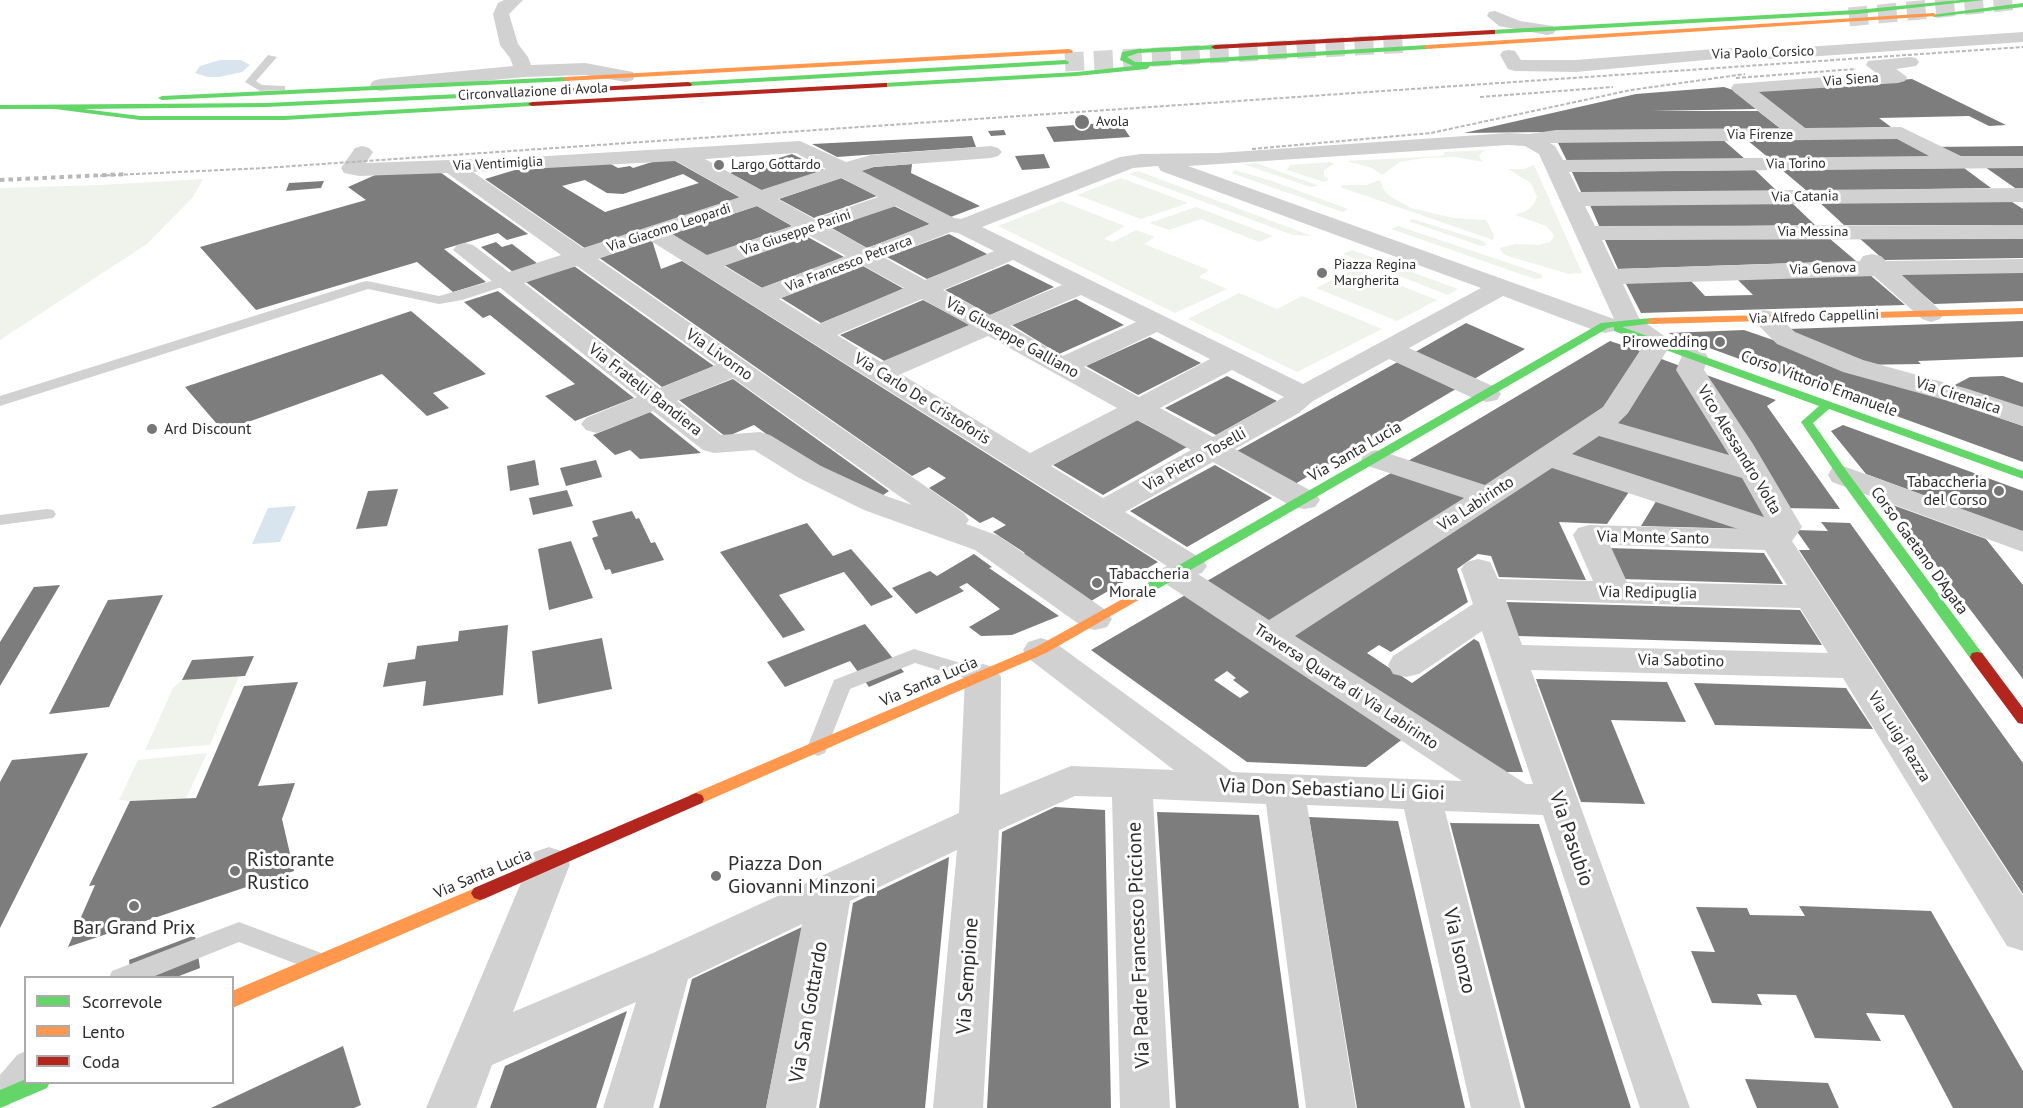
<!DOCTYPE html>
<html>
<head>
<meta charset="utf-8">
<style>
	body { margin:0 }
	#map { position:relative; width:2023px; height:1108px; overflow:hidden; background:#fff; font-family:"PT Sans",sans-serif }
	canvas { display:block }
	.legend { position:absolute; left:24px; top:976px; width:210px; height:108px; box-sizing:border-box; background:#fff; border:2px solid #ababab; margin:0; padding:8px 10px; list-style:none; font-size:18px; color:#2c2c2c }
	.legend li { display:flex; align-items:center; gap:12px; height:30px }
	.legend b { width:30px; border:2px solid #ababab }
</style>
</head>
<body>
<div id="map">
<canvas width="2023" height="1108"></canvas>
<ul class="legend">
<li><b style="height:8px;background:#63d668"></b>Scorrevole</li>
<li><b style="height:8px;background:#ff974d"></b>Lento</li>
<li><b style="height:8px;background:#b3261e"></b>Coda</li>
</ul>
</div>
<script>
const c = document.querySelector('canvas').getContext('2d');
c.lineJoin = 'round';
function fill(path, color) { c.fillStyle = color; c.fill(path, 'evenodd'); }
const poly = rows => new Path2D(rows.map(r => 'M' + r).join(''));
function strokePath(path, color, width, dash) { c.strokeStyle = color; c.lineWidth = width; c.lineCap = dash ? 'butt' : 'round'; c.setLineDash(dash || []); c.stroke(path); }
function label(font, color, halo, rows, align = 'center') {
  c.font = font + ' "PT Sans",sans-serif'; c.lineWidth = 6; c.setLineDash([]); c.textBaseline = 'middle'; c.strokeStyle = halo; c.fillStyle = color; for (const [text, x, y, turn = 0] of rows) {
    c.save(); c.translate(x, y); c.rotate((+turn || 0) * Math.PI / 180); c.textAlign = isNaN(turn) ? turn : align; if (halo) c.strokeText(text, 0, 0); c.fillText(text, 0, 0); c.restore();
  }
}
fill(poly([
	[1488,150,1482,152,1479,157,1484,162,1455,157,1423,158,1400,162,1382,175,1372,168,1347,161,1441,156,1445,154,1444,152],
	[1331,162,1334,164,1324,170,1324,176,1329,180,1324,182,1287,170,1290,165],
	[1256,163,1317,185,1317,186,1310,187,1243,164],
	[1534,165,1582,273,1569,274,1511,257,1503,254,1500,248,1516,244,1539,245,1550,242,1554,237,1552,232,1546,226,1515,215,1528,210,1534,204,1537,197,1531,183,1508,169,1524,169],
	[1235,170,1272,181,1348,209,1343,212,1231,173],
	[1138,171,1312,236,1293,235,1129,174],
	[1121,178,1188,203,1141,219,1077,195],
	[203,179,193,197,147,244,0,340,0,188,101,185],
	[1380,180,1384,190,1391,197,1411,208,1453,218,1486,220,1494,235,1493,240,1340,187,1343,185,1366,185],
	[1061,201,1125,226,1104,239,1113,242,1136,230,1155,237,1144,244,1209,270,1199,277,1227,289,1175,313,998,226],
	[1196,207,1273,236,1259,242,1201,219,1169,230,1149,223],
	[1413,219,1483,241,1487,245,1481,246,1411,222,1410,220],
	[1398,226,1541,274,1543,278,1535,279,1391,229],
	[1352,250,1458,289,1448,295,1343,254],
	[1356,268,1437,300,1397,321,1316,288],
	[1239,293,1277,309,1302,296,1382,329,1297,372,1188,319],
	[239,676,210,745,145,750,173,688,182,680],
	[207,753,186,799,130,801,119,800,138,760]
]), '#eff3eb');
fill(poly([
	[220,60,241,60,250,65,242,72,219,77,208,77,195,73,200,66],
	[296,506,280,542,252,544,268,508]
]), '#d9e5ee');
fill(poly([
	[1912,79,2006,125,1989,126,1969,116,1879,118,1891,127,1806,129,1755,90],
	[1724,87,1733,90,1756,109,1651,111,1758,111,1781,129,1464,133,1636,94],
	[1120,122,1130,137,1054,142,1046,127],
	[1004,130,1006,135,991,136,988,131],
	[972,136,976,147,837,157,812,144],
	[1907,137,1941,158,1770,159,1747,140],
	[1722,139,1745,159,1567,161,1557,141],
	[2023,146,2023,156,1949,157,1930,147],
	[792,154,824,170,763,191,730,173],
	[1044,154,1050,168,1022,170,1015,156],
	[668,157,741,198,586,249,485,179,528,166,609,163,618,168,630,166,633,168],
	[683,174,699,183,605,212,562,186,585,180,607,193,623,194],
	[912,164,911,173,980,206,948,218,857,172,874,167],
	[1985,167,2023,167,2023,188,2015,188],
	[1964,168,1991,188,1807,191,1782,170],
	[437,170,528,234,507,240,498,233,444,249,486,282,453,292,417,262,256,310,200,247,366,200,348,187,382,172],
	[1755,170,1777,191,1582,194,1572,172],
	[841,178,877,196,814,218,779,199],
	[324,181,321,188,286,191,289,183],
	[2009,200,2023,209,2023,229,1998,229,1992,225,1844,225,1819,202],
	[1791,202,1815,225,1600,228,1590,205],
	[892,205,930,224,867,248,830,227],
	[757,206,792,226,706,256,672,234],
	[949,234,989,255,927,279,887,257],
	[2023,235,2023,258,1884,260,1858,237],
	[806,236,844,257,762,288,724,265],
	[1829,238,1856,261,1618,269,1605,240],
	[652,240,661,269,682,261,1158,562,1091,601,1019,556,1025,553,993,532,1006,525,993,517,980,523,929,488,946,478,929,467,912,476,598,257],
	[496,242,502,247,512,244,538,264,513,272,481,247],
	[1008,264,1054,287,990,315,945,290],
	[574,266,714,366,662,387,526,282],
	[863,266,904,289,821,323,781,298],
	[2023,270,2023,301,1934,304,1899,274],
	[1870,275,1905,305,1641,313,1625,282,1691,281,1705,296,1753,295,1737,279],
	[498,291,634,398,575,421,545,396,575,384,490,315,483,318,464,302],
	[1076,299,1124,325,1059,354,1012,325],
	[923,300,970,325,886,362,840,335],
	[411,311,486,374,433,393,449,408,427,416,382,374,223,431,185,387],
	[2023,321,2023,357,1918,361,1921,364,1852,365,1788,329],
	[1466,323,1525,349,1469,382,1410,355],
	[1744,330,2023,426,2023,462,1668,333],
	[1150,337,1201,363,1138,395,1086,366],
	[1610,341,1643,352,1605,406,1487,490,1403,464],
	[1656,357,1683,367,1738,461,1606,426],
	[1403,359,1461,386,1295,484,1237,451],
	[1698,372,1776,400,1767,406,1840,509,1781,508],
	[1227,376,1277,401,1216,435,1165,408],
	[2003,376,2023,383,2023,409,1953,386,1970,377],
	[733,379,889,491,879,498,806,463,754,425,726,437,679,400],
	[650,412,701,453,640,459,630,450,615,455,593,435],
	[1137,420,1187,447,1103,495,1053,465],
	[1843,425,2023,491,2023,532,1866,474,1831,431],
	[1598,430,1749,476,1775,525,1562,456],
	[535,460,539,485,510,491,507,466],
	[596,460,602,477,566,486,560,468],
	[1551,462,1631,489,1607,524,1559,522,1586,580,1499,577,1491,556,1478,554,1457,569,1468,602,1391,652,1379,645,1367,653,1412,683,1474,639,1479,642,1523,772,1491,772,1286,639],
	[1215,465,1272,498,1187,547,1130,511],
	[1396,470,1478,496,1267,625,1202,584],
	[398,489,387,526,356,529,368,491],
	[567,490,573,506,533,515,529,498],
	[1658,498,1749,529,1641,526],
	[1890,504,1986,539,2023,585,2023,679],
	[632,511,636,519,639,518,651,543,655,542,664,560,612,574,610,569,605,570,592,538,598,536,592,521],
	[1821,522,1850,523,2023,763,2023,894,1799,550,1810,550,1796,530,1828,531],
	[807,523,833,556,851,549,893,597,871,606,844,572,779,595,805,630,783,638,720,552],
	[571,541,593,598,549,610,538,549],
	[1609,548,1764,553,1783,584,1623,579],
	[974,554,992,567,989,568,1059,616,1012,635,981,636,969,627,1000,609,967,583,959,587,964,591,916,614,892,588,930,571,937,576],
	[60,585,0,686,0,642,34,587],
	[1187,594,1404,738,1366,767,1247,762,1091,650],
	[1227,671,1236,678,1233,680,1249,692,1240,698,1214,680],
	[163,595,109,707,49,714,108,600],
	[1506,602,1800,610,1822,645,1518,636],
	[865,624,904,672,869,687,850,661,785,687,767,662],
	[508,625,503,695,423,706,426,681,383,687,388,663,415,659,417,646,458,641,459,631],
	[602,638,612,689,538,704,532,651],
	[254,656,245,676,182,680,192,660],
	[1536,679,1667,682,1686,722,1611,720,1645,804,1581,802],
	[298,682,258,786,295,783,282,819,294,871,68,947,95,885,89,886,130,801,196,798,244,686],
	[1694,683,1846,688,1873,729,1715,725],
	[88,753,0,928,0,782,12,760],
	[1055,807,1105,810,1111,1108,987,1108,1002,832],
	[1157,812,1259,815,1299,1108,1176,1108],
	[1309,817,1398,821,1465,1108,1357,1108],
	[1450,823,1539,824,1631,1108,1525,1108],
	[949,857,925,1108,819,1108,853,903],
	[1799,906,1931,911,2023,1071,2023,1108,1953,1108,1904,1015,1866,1013,1881,1041,1815,1038,1796,995,1757,994,1762,1005,1712,1003,1691,951,1715,952,1696,907,1747,908,1750,915,1805,916],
	[802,927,766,1108,659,1108,692,979],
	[195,935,200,968,174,978,131,978,129,960],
	[627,1011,596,1108,490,1108,505,1066],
	[343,1046,361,1105,354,1108,211,1108],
	[1745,1079,1828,1083,1839,1108,1757,1108]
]), '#7d7d7d');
strokePath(poly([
	[1849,17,2021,0],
	[1065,62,1411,43]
]), '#d5d5d5', 19, [19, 10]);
fill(poly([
	[268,55,277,57,256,81,262,85,285,86,285,90,260,91,245,82,268,55],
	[506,277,511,278,513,281,511,284,462,300,439,304,368,289,0,406,0,396,362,282,367,281,439,296,506,277],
	[47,509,53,510,56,514,53,518,0,525,0,515,47,509],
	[914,649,990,672,993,677,990,682,983,684,915,663,850,689,825,753,818,756,811,753,807,748,834,680,914,649],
	[239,922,324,954,327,961,324,968,315,971,239,942,150,978,109,978,112,971,239,922],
	[26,1051,27,1082,9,1105,0,1108,0,1075,17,1055,26,1051]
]), '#d1d1d1');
fill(poly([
	[504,0,523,0,509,14,518,44,528,57,531,65,585,63,633,72,635,76,633,80,626,82,585,75,524,77,380,91,373,89,370,85,373,81,380,79,513,66,510,58,500,45,493,14,498,3,504,0],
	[1495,11,1520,21,1553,26,1556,30,1553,34,1547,35,1499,26,1487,16,1489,12,1495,11],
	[2023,32,2023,42,1777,59,1727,58,1576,72,1515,71,1508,69,1500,55,1503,51,1509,50,1515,51,1521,60,1576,60,1727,48,1777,49,2023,32],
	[1910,57,1916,58,1919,62,1916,66,1896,69,1907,77,1905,81,1898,83,1759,92,1805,128,1901,127,1961,156,2023,156,2023,168,1569,172,1579,192,2023,188,2023,202,1585,206,1595,226,2023,225,2023,239,1602,240,1616,269,1860,261,1863,256,1872,254,1881,256,1886,261,2023,259,2023,273,1902,275,1944,314,1940,319,1931,322,1922,319,1874,276,1623,284,1639,318,1667,338,1671,344,1628,413,1618,423,1729,455,1676,370,1684,351,1694,349,1704,351,1708,357,1704,370,1753,444,1802,527,1792,541,2023,896,2023,951,2007,946,1843,678,1531,670,1690,1108,1640,1108,1543,815,1445,811,1521,1108,1471,1108,1404,809,1307,805,1356,1108,1306,1108,1266,804,1153,799,1170,1108,1120,1108,1112,797,1075,796,999,830,983,1108,933,1108,957,850,850,901,816,1108,766,1108,802,924,688,979,653,1108,603,1108,636,1002,492,1065,476,1108,426,1108,534,852,549,847,564,852,570,864,513,1012,653,953,959,813,965,677,970,668,983,664,996,668,1001,677,1000,795,1071,766,1174,770,1028,658,1023,650,1028,642,1041,638,1054,642,1232,772,1462,781,1163,582,1158,575,1163,568,1167,566,651,241,598,259,964,513,969,520,966,524,999,536,1107,611,1112,619,1107,627,1095,630,1083,627,975,550,864,510,799,478,754,450,714,453,703,450,653,411,606,430,596,433,586,430,581,424,586,418,637,397,453,250,457,245,465,243,473,245,509,272,561,255,447,173,359,176,344,173,341,168,355,148,362,146,369,148,373,152,366,163,531,157,800,141,846,162,871,155,991,146,998,148,1002,152,998,156,991,158,873,167,862,171,954,218,961,219,1120,157,1141,154,1218,153,1508,133,1529,134,1556,130,1780,128,1734,92,1731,88,1734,84,1876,73,1866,65,1868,61,1910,57],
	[1897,139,1929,156,1563,160,1555,146,1550,143,1897,139],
	[1508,145,1525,146,1539,154,1614,319,1188,166,1508,145],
	[796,153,826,169,761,190,705,159,796,153],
	[676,161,740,197,583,248,473,172,676,161],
	[1158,166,1161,171,1481,288,1303,384,982,227,1133,168,1158,166],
	[842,178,878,197,814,219,778,199,842,178],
	[757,206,793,226,707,255,672,234,757,206],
	[896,206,930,224,867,248,831,228,896,206],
	[951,232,958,233,994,251,925,280,885,258,951,232],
	[810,236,846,256,761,288,724,266,810,236],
	[1013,260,1062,285,990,315,943,290,1013,260],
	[577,266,716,365,660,388,524,283,577,266],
	[864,266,904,288,819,324,779,299,864,266],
	[1081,295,1136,322,1063,356,1010,326,1081,295],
	[1503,296,1596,331,1605,333,1614,331,1618,326,1643,346,1603,407,1485,485,1387,453,1376,450,1365,453,1361,459,1365,465,1464,498,1269,620,1198,574,1202,573,1207,566,1202,559,1125,512,1213,462,1293,507,1304,509,1315,507,1320,500,1315,493,1235,449,1299,413,1313,401,1389,359,1477,400,1487,402,1497,400,1501,394,1497,388,1409,348,1503,296],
	[922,299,969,325,881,362,837,335,922,299],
	[1157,332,1210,359,1139,397,1084,367,1157,332],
	[988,336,1117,408,1030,453,901,374,988,336],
	[1232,370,1284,397,1213,437,1160,408,1232,370],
	[733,378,912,505,886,496,821,466,770,435,760,432,721,435,677,401,733,378],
	[1138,420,1191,450,1103,498,1051,466,1138,420],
	[1599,436,1742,478,1764,517,1572,454,1599,436],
	[1552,468,1738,529,1589,525,1578,528,1573,535,1593,581,1498,579,1490,562,1478,559,1466,562,1461,569,1473,604,1393,656,1388,665,1393,674,1406,677,1419,674,1482,631,1533,784,1526,784,1295,636,1552,468],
	[1610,545,1765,550,1787,585,1627,582,1610,545],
	[1506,600,1800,608,1828,653,1522,645,1506,600],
	[1764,310,1773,312,1795,332,1863,360,1968,389,2023,407,2023,426,1948,401,1843,372,1777,344,1751,318,1755,312,1764,310],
	[1843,466,2023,531,2023,552,1832,482,1828,475,1832,468,1843,466]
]), '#d1d1d1');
fill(poly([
	[1960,0,1984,0,1857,14,1492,34,1488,32,1492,30,1857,10,1960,0],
	[2023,3,2023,7,1934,17,1931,15,2023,3],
	[1215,45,1218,45,1218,49,1138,53,1127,57,1135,62,1147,62,1427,45,1431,47,1427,49,1150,66,1147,69,1077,76,884,87,880,85,884,83,1077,72,1133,66,1120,60,1122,52,1138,49,1215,45],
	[1065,60,1069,62,1068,64,688,86,684,84,688,82,1065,60],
	[566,77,569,77,569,81,162,100,158,98,162,96,566,77],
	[503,92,507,94,506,96,266,107,84,109,140,116,284,116,532,102,536,104,532,106,284,120,140,120,55,109,0,109,0,105,266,103,503,92],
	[1651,318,1656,321,1655,323,1622,327,2023,471,2023,479,1829,409,1813,423,1848,473,1982,653,1984,657,1982,661,1972,661,1839,478,1801,422,1819,406,1614,331,1614,327,1608,328,1149,594,1144,595,1137,591,1139,588,1601,323,1651,318],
	[26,1079,26,1082,50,1082,47,1088,0,1108,0,1090,26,1079]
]), '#63d668');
fill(poly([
	[1934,13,1936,16,1427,49,1423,47,1427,45,1934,13],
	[1069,49,1073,51,1072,53,566,81,562,79,566,77,1069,49],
	[2023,308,2023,314,1651,324,1646,321,1651,318,2023,308],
	[1144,587,1149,588,1151,591,1149,594,1046,653,702,803,696,805,690,803,688,799,690,795,1036,647,1144,587],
	[480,886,486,888,489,893,486,898,232,1008,232,991,480,886]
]), '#ff974d');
fill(poly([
	[1492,30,1495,30,1495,34,1215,49,1211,47,1215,45,1492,30],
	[688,82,692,84,691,86,503,96,499,94,503,92,688,82],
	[884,83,887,83,887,87,532,106,528,104,532,102,884,83],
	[1977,652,1982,653,2023,708,2023,724,2018,723,1972,661,1970,657,1972,653,1977,652],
	[696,793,702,795,704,799,702,803,486,898,480,900,474,898,471,893,474,888,696,793]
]), '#b3261e');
strokePath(poly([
	[1736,78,1856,69],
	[1480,97,1613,87],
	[1252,149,1431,133,1631,90,1745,74],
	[94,176,264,168,2023,47]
]), '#b8b8b8', 2, [4, 2]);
strokePath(poly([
	[0,180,127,174]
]), '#b8b8b8', 4, [4.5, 4]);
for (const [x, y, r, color] of [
	[1082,122,8,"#767676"],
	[719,165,6,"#767676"],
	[1322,273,6,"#767676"],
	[1720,342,6,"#767676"],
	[152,429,6,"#767676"],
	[1999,491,6,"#767676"],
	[1097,583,6,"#767676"],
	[235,871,6,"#767676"],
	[716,876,6,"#767676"],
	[134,906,6,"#767676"]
]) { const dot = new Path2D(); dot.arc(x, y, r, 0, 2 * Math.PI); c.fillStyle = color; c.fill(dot); strokePath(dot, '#fff', 2); }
label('14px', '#2c2c2c', '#fff', [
	["Via Paolo Corsico",1763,53,-2],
	["Via Siena",1851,80,-4],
	["Circonvallazione di Avola",533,92,-3],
	["Via Firenze",1760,135],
	["Via Ventimiglia",498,164,-3],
	["Via Torino",1796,164,-1],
	["Via Catania",1805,197,-1],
	["Via Giacomo Leopardi",669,228,-18],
	["Via Messina",1813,232],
	["Via Giuseppe Parini",796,233,-19],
	["Via Francesco Petrarca",849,264,-21],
	["Via Genova",1823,269,-2],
	["Via Alfredo Cappellini",1814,317,-2]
]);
label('14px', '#2c2c2c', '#fff', [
	["Avola",1096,122],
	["Largo Gottardo",731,165],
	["Piazza Regina",1334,265],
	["Margherita",1334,281]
], 'left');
label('16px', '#2c2c2c', '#fff', [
	["Via Giuseppe Galliano",1012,338,29],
	["Via Livorno",719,355,35],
	["Corso Vittorio Emanuele",1819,384,20],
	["Via Fratelli Bandiera",645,390,38],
	["Via Cirenaica",1958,396,18],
	["Via Carlo De Cristoforis",922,399,32],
	["Vico Alessandro Volta",1739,450,59],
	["Via Santa Lucia",1355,452,-30],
	["Via Pietro Toselli",1195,460,-29],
	["Via Labirinto",1476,504,-33],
	["Via Monte Santo",1653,538,1],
	["Corso Gaetano D'Agata",1919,551,54],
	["Via Redipuglia",1648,593,1],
	["Via Sabotino",1681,661,1],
	["Via Santa Lucia",929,682,-23],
	["Traversa Quarta di Via Labirinto",1346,687,33],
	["Via Luigi Razza",1899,737,58],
	["Via Santa Lucia",483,874,-23]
]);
label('16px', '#2c2c2c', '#fff', [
	["Pirowedding",1708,342],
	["Ard Discount",164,429,"left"],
	["Tabaccheria",1987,482],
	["del Corso",1987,500],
	["Tabaccheria",1109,574,"left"],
	["Morale",1109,592,"left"]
], 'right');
label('20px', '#2c2c2c', '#fff', [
	["Via Don Sebastiano Li Gioi",1332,790,2],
	["Via Pasubio",1571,839,71],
	["Via Padre Francesco Piccione",1139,945,-92],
	["Via Isonzo",1459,951,77],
	["Via Sempione",968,976,-86],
	["Via San Gottardo",809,1012,-80]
]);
label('20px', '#2c2c2c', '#fff', [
	["Ristorante",247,860],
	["Rustico",247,883],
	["Piazza Don",728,864],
	["Giovanni Minzoni",728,887],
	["Bar Grand Prix",134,928,"center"]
], 'left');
</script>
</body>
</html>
